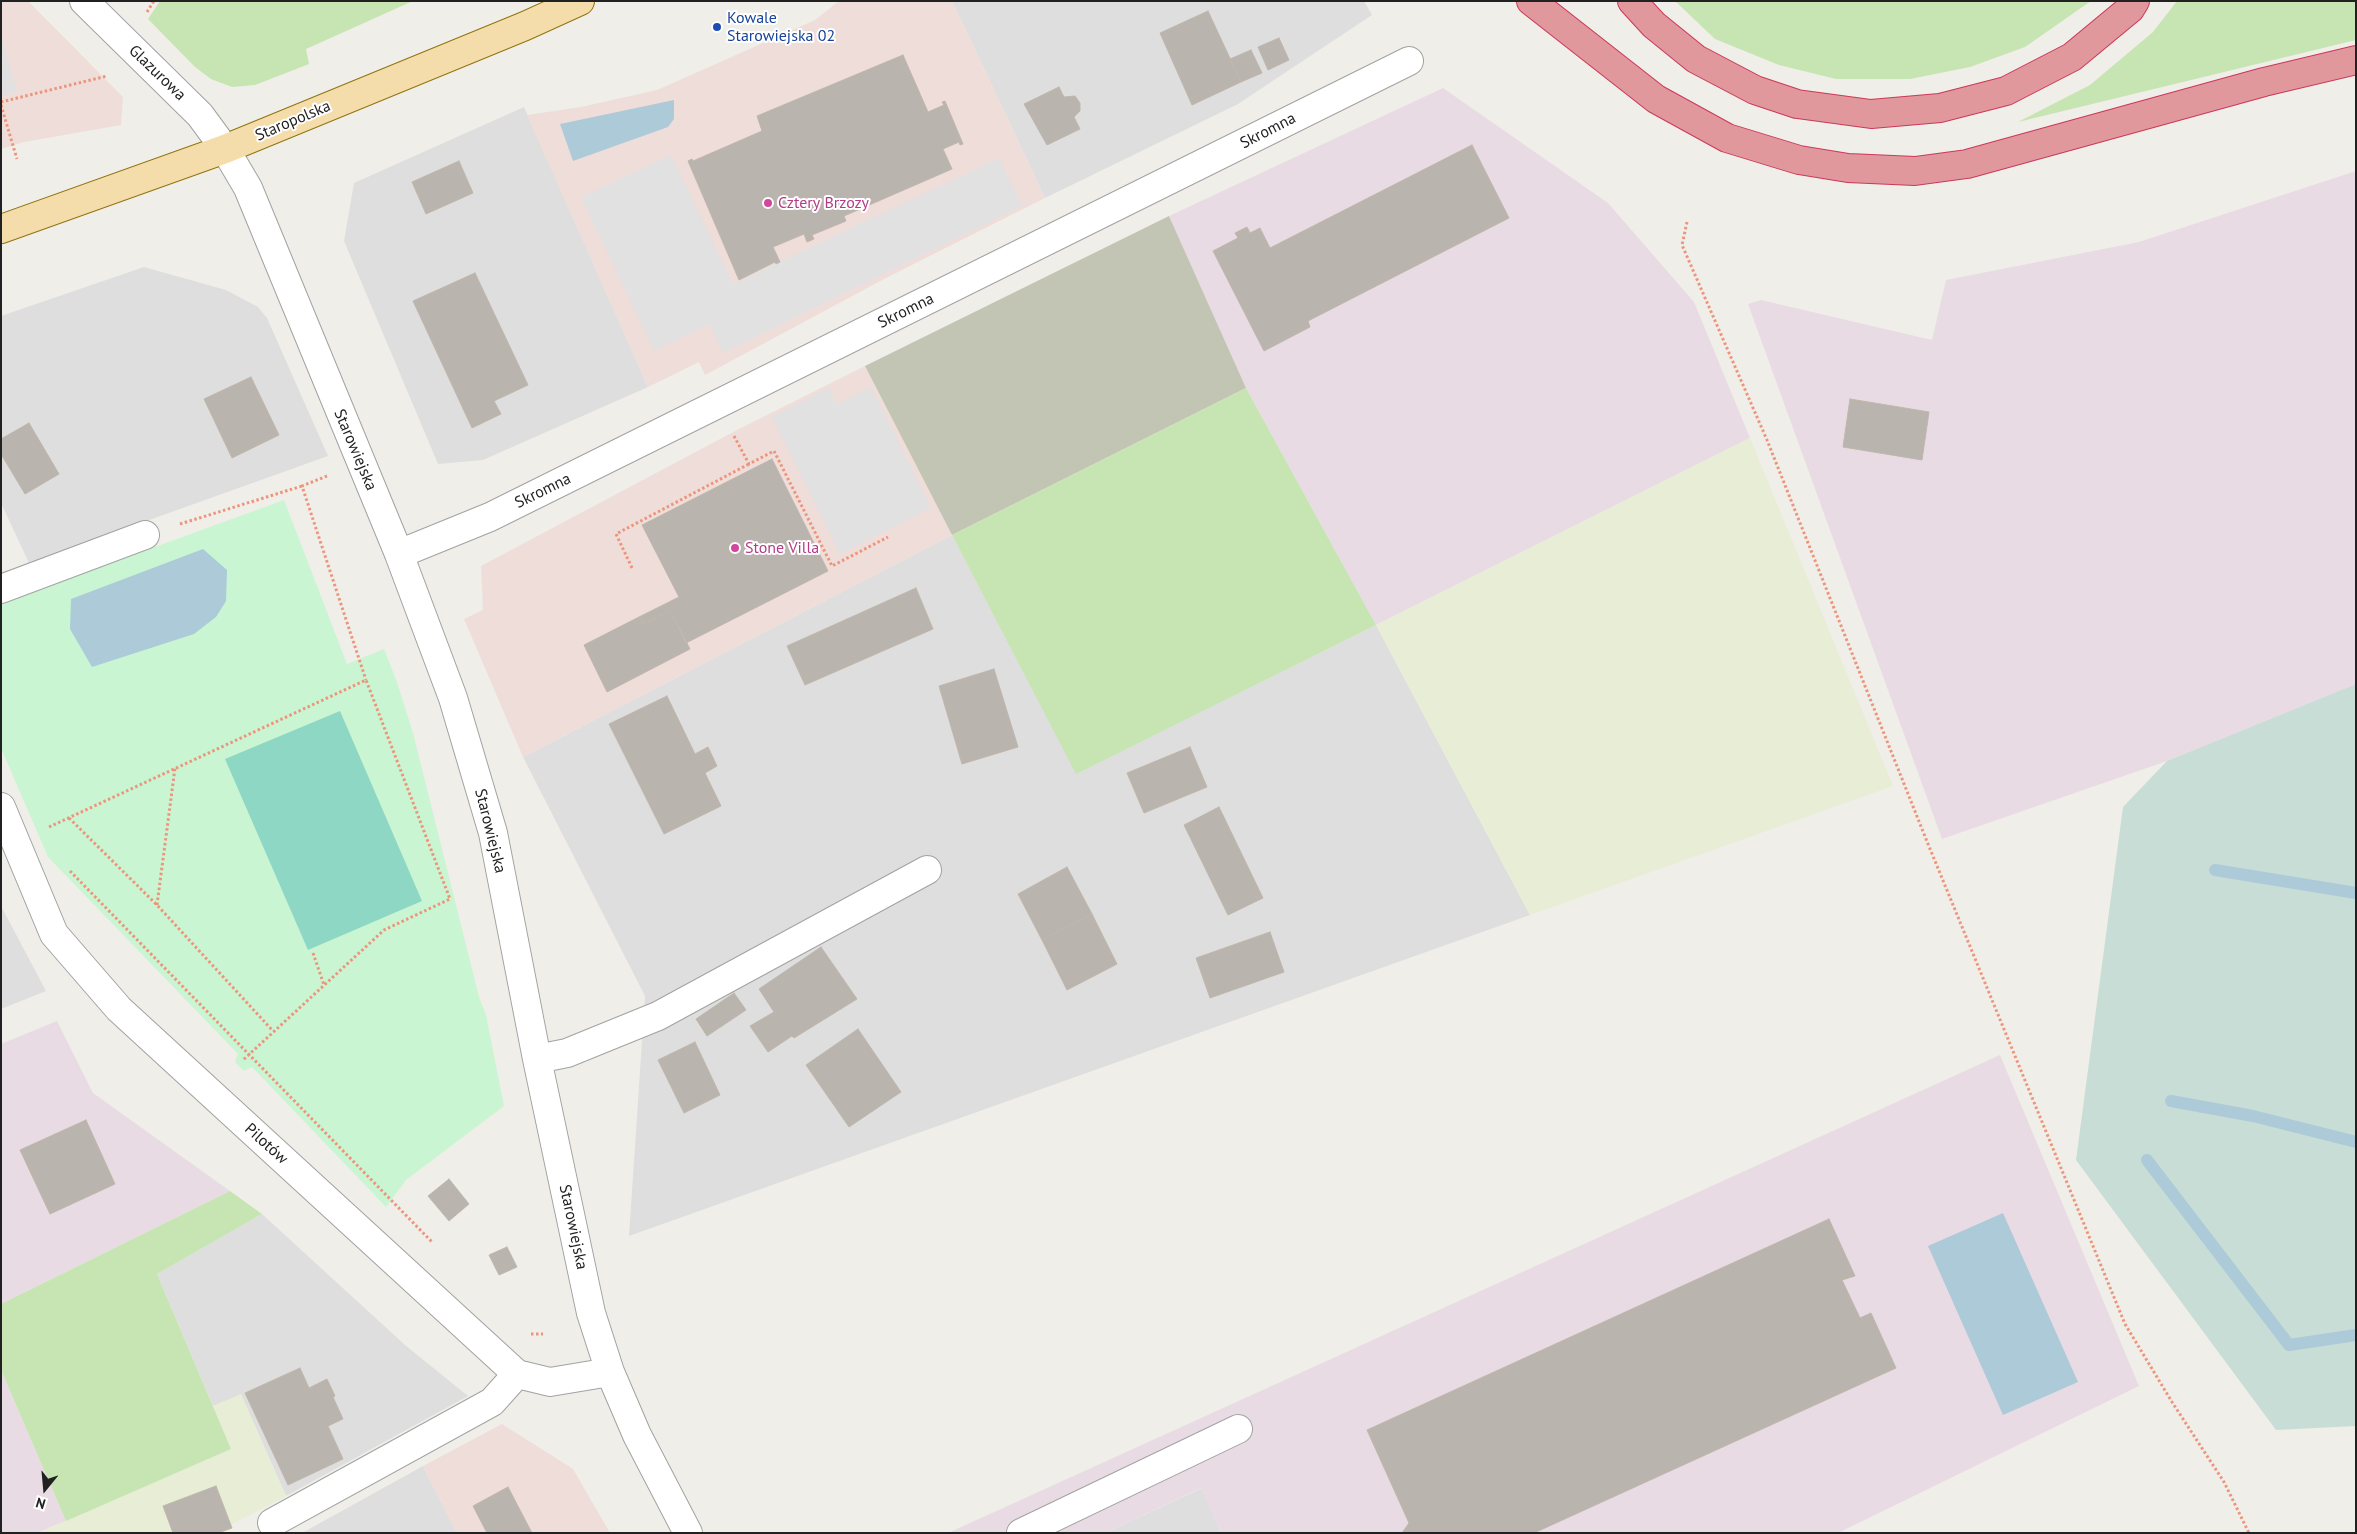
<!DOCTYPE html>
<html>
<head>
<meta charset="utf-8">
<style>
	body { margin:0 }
	#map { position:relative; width:2357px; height:1534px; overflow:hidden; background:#f0eee8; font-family:"PT Sans",sans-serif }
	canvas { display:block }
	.frame { position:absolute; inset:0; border:2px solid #212121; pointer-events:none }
	.north { position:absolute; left:20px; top:1464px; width:50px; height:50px; -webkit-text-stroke:4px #fff; paint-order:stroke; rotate:197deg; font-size:14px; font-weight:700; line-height:20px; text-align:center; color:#212121 }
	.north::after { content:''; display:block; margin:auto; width:18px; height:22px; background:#212121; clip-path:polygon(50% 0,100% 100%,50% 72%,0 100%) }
</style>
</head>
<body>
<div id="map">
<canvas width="2357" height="1534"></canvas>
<div class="frame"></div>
<div class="north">N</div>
</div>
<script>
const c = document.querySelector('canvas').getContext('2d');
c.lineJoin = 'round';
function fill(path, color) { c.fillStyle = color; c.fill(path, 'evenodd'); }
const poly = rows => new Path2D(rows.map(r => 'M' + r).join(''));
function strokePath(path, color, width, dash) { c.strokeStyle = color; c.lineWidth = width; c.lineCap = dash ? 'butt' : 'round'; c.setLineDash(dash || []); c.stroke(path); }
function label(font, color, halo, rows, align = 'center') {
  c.font = font + ' "PT Sans",sans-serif'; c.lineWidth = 4; c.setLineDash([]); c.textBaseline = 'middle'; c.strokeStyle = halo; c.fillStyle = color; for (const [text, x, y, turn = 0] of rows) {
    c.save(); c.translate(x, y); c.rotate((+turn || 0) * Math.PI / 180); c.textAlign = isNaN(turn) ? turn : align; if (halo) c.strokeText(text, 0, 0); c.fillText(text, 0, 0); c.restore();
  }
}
fill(poly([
	[952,1,1364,1,1372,15,1238,104,1045,198],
	[524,107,648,387,483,460,438,464,344,241,354,183],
	[144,267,226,290,258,307,267,318,328,456,29,563,1,503,1,316],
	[952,535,1077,773,1376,625,1530,915,629,1236,645,996,523,757],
	[1,906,46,991,1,1009],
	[262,1214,405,1345,468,1396,286,1496,241,1395,213,1406,157,1274],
	[423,1466,457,1533,302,1533],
	[1202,1488,1221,1533,1105,1533]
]), '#dfdede');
fill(poly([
	[1,1,28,1,123,97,121,125,24,142,1,149],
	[839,1,952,1,1045,198,884,279,705,375,699,362,648,387,527,115,581,107,657,90,815,20],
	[865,366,952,535,523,757,464,619,483,610,481,566,737,430],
	[502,1424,573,1469,610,1533,457,1533,423,1466]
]), '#efddd9');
fill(poly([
	[1443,88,1608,203,1694,302,1750,438,1376,625,1246,388,1169,216],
	[2356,171,2356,684,2167,761,1942,839,1748,304,1761,300,1932,340,1946,280,2139,242],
	[57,1021,93,1093,230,1191,1,1304,1,1044],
	[2000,1055,2139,1386,1838,1533,1221,1533,1201,1488,1105,1533,948,1533],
	[1,1370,66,1521,37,1533,1,1533]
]), '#e9dbe4');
fill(poly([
	[1169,216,1246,388,952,535,865,366]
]), '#c2c4b4');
fill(poly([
	[1750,438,1893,786,1530,915,1376,625],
	[241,1394,286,1496,231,1525,232,1528,218,1533,37,1533,231,1449,213,1406]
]), '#e8edd6');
fill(poly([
	[160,1,413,1,306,49,309,64,255,85,232,87,211,79,195,67,148,19],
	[1675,1,2091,1,2025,47,1970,67,1910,79,1836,79,1779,65,1715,39],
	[2177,1,2356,1,2356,40,2018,122,2090,85,2153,32],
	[1246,388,1376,625,1076,774,952,535],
	[230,1191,262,1214,157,1274,231,1449,66,1521,1,1370,1,1304]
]), '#c6e5b3');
fill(poly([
	[2356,684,2356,1426,2276,1430,2076,1160,2123,807,2167,761]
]), '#c7ddd5');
fill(poly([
	[284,500,347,664,384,649,397,682,413,733,479,997,486,1015,504,1106,406,1180,386,1207,252,1067,244,1071,235,1062,238,1054,48,857,1,748,1,603]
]), '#caf5d3');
fill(poly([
	[340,711,422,901,308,950,225,759]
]), '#8ed7c4');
fill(poly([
	[1,37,17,92,1,96],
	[671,155,733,284,999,158,1022,206,723,353,710,324,654,351,581,197],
	[871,387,931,508,840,554,772,417,829,388,837,404]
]), '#e1e1e1');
fill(poly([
	[674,100,674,119,668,127,573,161,560,124],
	[203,549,227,570,226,601,216,617,194,634,92,667,70,629,71,599],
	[2003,1213,2078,1382,2003,1415,1928,1246]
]), '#adcad9');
strokePath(poly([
	[2215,870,2356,893],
	[2171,1101,2253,1116,2356,1142],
	[2147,1160,2289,1345,2356,1335]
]), '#adcad9', 12);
const building = poly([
	[1208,11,1241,82,1192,105,1160,33,1208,11],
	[1279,38,1289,60,1268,70,1258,47,1279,38],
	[1251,50,1262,73,1241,82,1230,59,1251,50],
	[903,55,928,112,944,105,942,102,945,101,963,144,960,145,959,142,943,149,952,169,844,216,846,221,812,235,814,239,807,242,804,234,773,247,780,262,776,264,775,262,739,280,688,161,692,159,693,161,762,131,757,116,903,55],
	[1059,87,1064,97,1075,96,1080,103,1080,111,1074,117,1080,129,1047,145,1024,104,1059,87],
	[1472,145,1509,218,1308,321,1310,327,1264,351,1213,251,1238,238,1235,233,1247,227,1250,233,1260,228,1270,248,1472,145],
	[459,161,473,193,426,214,412,182,459,161],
	[475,273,528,385,494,401,501,414,472,428,413,301,475,273],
	[251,377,279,435,232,458,204,399,251,377],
	[1850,399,1929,412,1922,460,1843,447,1850,399],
	[29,423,59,474,25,494,1,454,1,439,29,423],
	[772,459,828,571,686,643,670,610,643,624,639,617,679,597,642,525,772,459],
	[916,588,933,629,805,685,787,646,916,588],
	[670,610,690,649,607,692,584,645,639,617,643,624,670,610],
	[994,669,1018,747,962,764,939,686,994,669],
	[667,696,695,754,708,747,717,766,705,773,721,806,664,834,609,724,667,696],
	[1190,747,1207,787,1144,813,1127,773,1190,747],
	[1219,807,1263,898,1228,915,1184,825,1219,807],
	[1067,867,1092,914,1042,940,1018,894,1067,867],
	[1092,914,1117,964,1067,990,1042,940,1092,914],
	[1270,932,1284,972,1210,998,1196,958,1270,932],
	[821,947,857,999,794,1038,792,1036,768,1052,750,1026,774,1012,759,989,821,947],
	[734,993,746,1010,707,1036,696,1019,734,993],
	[858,1029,901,1092,849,1127,806,1065,858,1029],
	[695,1042,720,1095,684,1113,658,1060,695,1042],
	[86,1120,115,1184,50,1214,20,1150,86,1120],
	[449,1179,469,1204,449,1221,428,1196,449,1179],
	[1829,1219,1855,1276,1842,1280,1860,1318,1871,1313,1896,1368,1534,1533,1402,1533,1409,1523,1367,1430,1829,1219],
	[507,1247,517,1267,499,1275,489,1255,507,1247],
	[300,1368,309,1388,327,1379,335,1396,333,1397,343,1419,328,1426,343,1459,288,1485,245,1393,300,1368],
	[216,1486,232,1528,218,1533,173,1533,163,1506,216,1486],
	[508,1487,532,1533,487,1533,473,1506,508,1487]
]);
fill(building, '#b9b4ae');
strokePath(building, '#c1b7ac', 1);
const minor = poly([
	[84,1,200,115,225,149,248,188,399,554,453,698,493,833,537,1059,591,1313,610,1372,637,1435,688,1533],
	[399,554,490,517,1409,61],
	[1,589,145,535],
	[1,807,54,934,119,1009,517,1374,550,1382,610,1372],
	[537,1059,567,1053,658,1016,927,870],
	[272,1523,492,1402,517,1374],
	[1021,1533,1238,1429]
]);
const major = poly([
	[1,229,225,149,525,26,580,1]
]);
const highway = poly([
	[1531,1,1656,99,1727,138,1799,160,1848,168,1915,171,1967,164,2264,82,2356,60],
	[1632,1,1654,25,1696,59,1755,90,1797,104,1871,114,1940,108,2006,91,2072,57,2130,9,2135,1]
]);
strokePath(minor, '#a2a2a2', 30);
strokePath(major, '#8f740e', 30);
strokePath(highway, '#cb3859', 30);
strokePath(poly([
	[147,12,154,1],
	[1,102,107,76],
	[1,105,17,159],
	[1687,222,1682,245,1767,440,1928,844,2125,1324,2172,1402,2224,1482,2249,1533],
	[734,436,749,464,774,451,832,566,888,537],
	[327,476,302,486,366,680],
	[180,524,302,486],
	[632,568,616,534,749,464],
	[69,818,157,905,273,1031],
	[49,827,366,680,450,899,384,930,242,1061],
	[70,871,432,1242],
	[157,905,175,768],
	[313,953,324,985],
	[531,1334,543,1334]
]), '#ed957c', 3, [2.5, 2.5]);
strokePath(minor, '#fff', 28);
strokePath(major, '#f4ddaa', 28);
strokePath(highway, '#e0989c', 28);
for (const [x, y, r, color] of [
	[717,27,5,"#1a4fb4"],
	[768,203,5,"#d1479c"],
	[735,548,5,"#d1479c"]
]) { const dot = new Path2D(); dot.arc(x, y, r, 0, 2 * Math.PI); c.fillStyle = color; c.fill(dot); strokePath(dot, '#fff', 2); }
label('16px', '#164399', '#fff', [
	["Kowale",727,18],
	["Starowiejska 02",727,36]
], 'left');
label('16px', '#212121', '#fff', [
	["Glazurowa",157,73,44],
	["Staropolska",293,121,-23],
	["Skromna",1268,131,-27],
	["Skromna",906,311,-26],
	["Starowiejska",355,450,67],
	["Skromna",543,491,-26],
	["Starowiejska",490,831,76],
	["Pilotów",266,1144,42],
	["Starowiejska",573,1227,78]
]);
label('16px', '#b23c85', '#fff', [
	["Cztery Brzozy",778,203],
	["Stone Villa",745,548]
], 'left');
</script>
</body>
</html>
